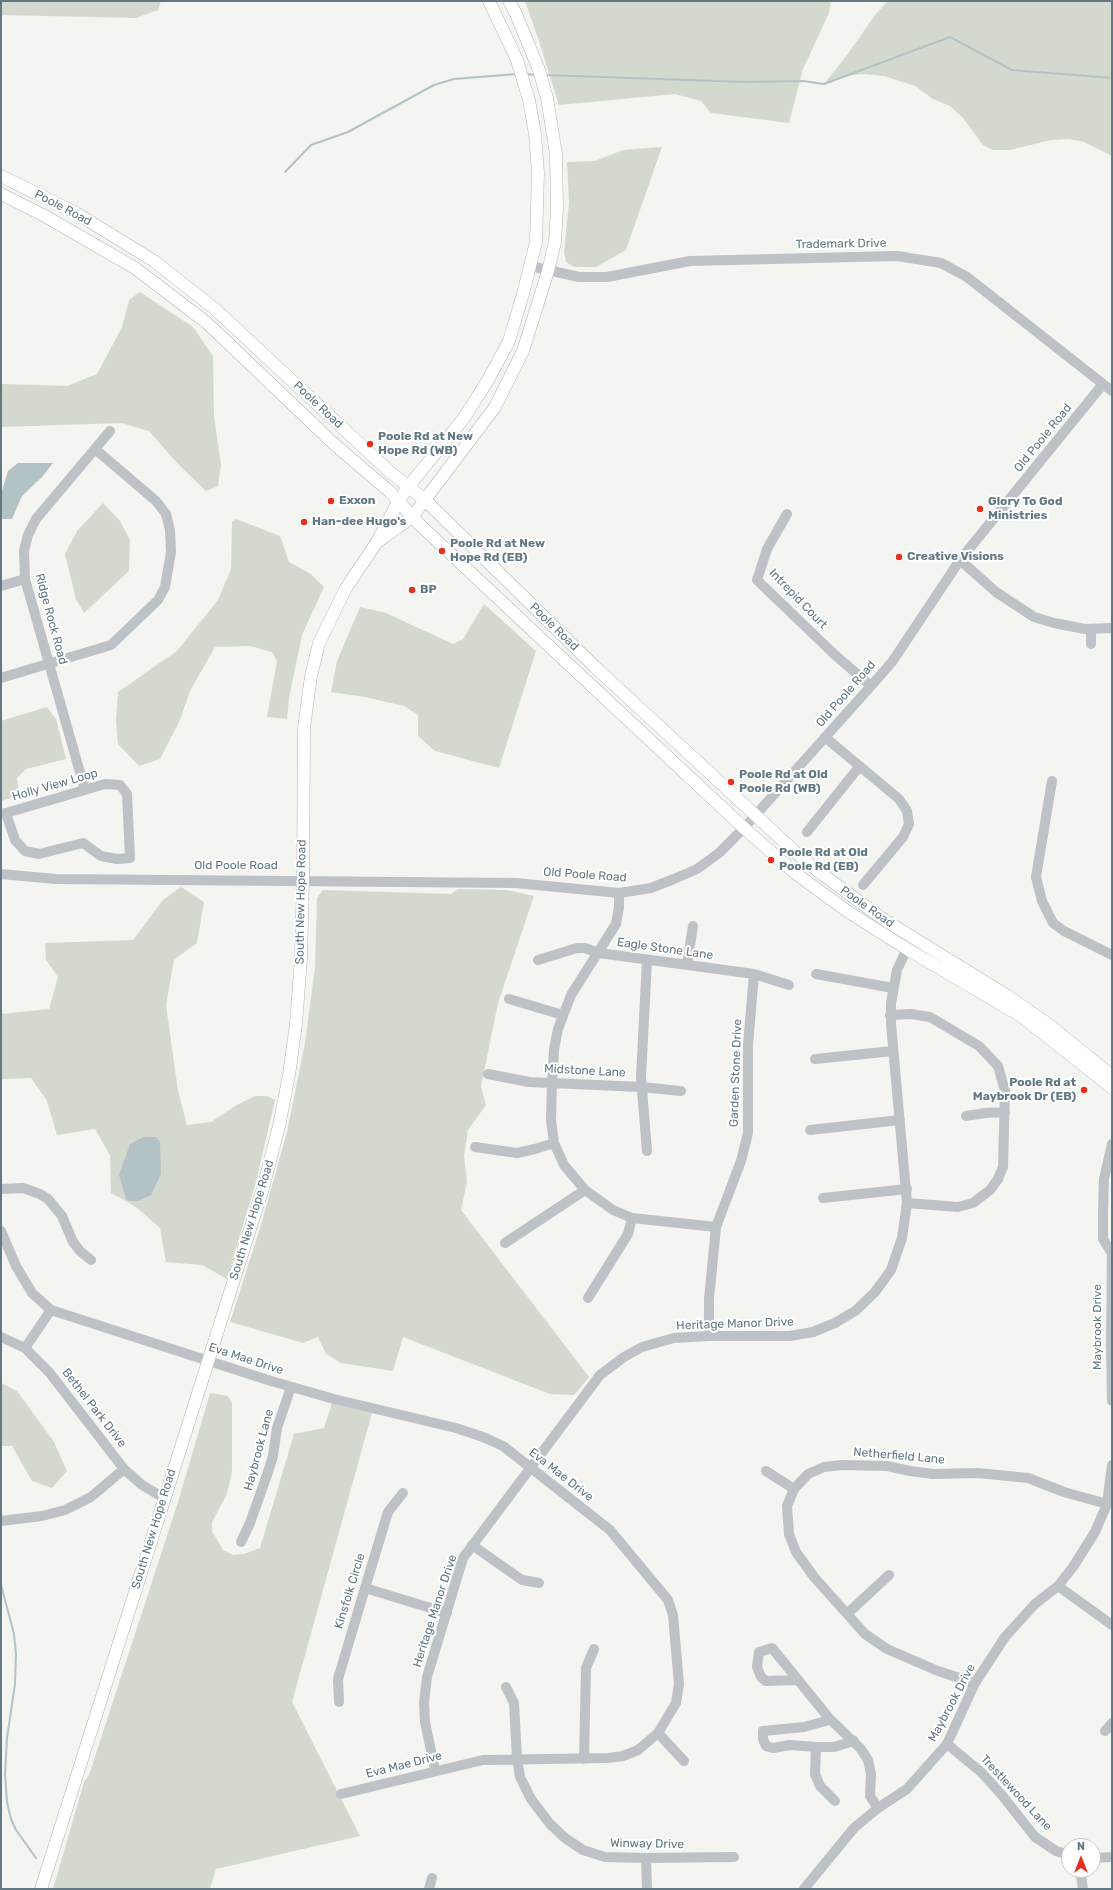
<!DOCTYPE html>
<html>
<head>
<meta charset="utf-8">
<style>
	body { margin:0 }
	#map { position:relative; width:1113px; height:1890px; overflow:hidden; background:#f4f4f0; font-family:Rubik,sans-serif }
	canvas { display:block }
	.frame { position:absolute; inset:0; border:2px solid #627882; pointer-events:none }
	.north { position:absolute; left:1061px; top:1838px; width:40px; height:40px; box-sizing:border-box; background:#fff; border:1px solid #c0c9cd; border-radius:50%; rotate:0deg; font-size:11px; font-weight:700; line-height:16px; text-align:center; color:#627882 }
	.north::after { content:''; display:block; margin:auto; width:14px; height:18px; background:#e62f1e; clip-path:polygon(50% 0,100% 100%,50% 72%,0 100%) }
</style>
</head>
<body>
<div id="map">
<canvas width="1113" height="1890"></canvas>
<div class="frame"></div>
<div class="north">N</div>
</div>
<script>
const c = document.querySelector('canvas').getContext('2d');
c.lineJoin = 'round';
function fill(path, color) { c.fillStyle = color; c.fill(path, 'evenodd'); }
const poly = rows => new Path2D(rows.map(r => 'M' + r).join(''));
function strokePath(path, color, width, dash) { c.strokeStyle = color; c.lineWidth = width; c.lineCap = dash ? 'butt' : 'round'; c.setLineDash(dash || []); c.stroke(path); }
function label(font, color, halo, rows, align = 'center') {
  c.font = font + ' Rubik,sans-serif'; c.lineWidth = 4; c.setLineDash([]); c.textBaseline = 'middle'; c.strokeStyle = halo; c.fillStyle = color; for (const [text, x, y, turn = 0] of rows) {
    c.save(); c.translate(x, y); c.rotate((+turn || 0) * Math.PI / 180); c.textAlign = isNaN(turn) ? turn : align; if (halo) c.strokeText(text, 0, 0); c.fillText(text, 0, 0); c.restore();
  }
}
fill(poly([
	[1,1,161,1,158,10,136,18,1,15],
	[525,1,831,1,829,13,803,69,789,123,711,113,701,101,675,94,559,105,539,41],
	[888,1,1112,1,1112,156,1084,142,1069,139,1051,140,1010,150,992,150,983,145,963,118,950,106,933,99,915,86,884,76,864,74,843,76,824,84,847,55,875,15],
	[662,147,626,250,596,267,574,267,566,262,564,252,569,203,567,162,595,161,623,150],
	[140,292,193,327,213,356,214,416,221,465,218,486,206,491,177,463,149,431,122,423,1,427,1,384,67,386,97,374,122,327,129,300],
	[103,503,120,521,130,540,129,571,84,613,76,599,65,554,77,531],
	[236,519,280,536,289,562,311,574,324,587,302,635,289,698,287,719,267,717,277,661,272,652,250,646,215,647,190,691,180,720,160,759,139,766,118,744,116,721,118,692,177,651,218,600,231,569,232,522],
	[484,604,536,651,499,768,435,751,418,736,418,715,404,706,365,697,331,692,337,661,360,607,386,613,453,644,463,639],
	[47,707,56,719,66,759,26,769,17,778,19,791,15,797,1,801,1,721],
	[181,887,204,902,197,943,174,960,166,1005,178,1091,187,1125,211,1122,237,1105,255,1096,267,1096,275,1100,256,1182,227,1279,202,1265,166,1262,160,1228,136,1207,111,1193,110,1155,95,1129,57,1135,47,1101,31,1078,1,1079,1,1014,49,1009,58,977,46,960,45,943,133,940,163,900],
	[458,889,507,890,534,896,498,1003,481,1087,486,1105,468,1130,464,1156,467,1182,461,1210,589,1377,574,1395,550,1394,403,1337,393,1371,341,1363,326,1354,318,1337,303,1343,230,1322,261,1225,287,1132,305,1043,315,967,317,898,323,890,451,894],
	[1,1383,17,1391,54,1442,67,1471,52,1488,32,1481,12,1446,1,1446],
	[210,1393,228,1396,232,1403,232,1471,227,1494,212,1522,212,1531,223,1550,233,1555,244,1554,260,1548,294,1434,324,1428,332,1403,372,1413,292,1702,360,1836,216,1869,210,1889,53,1889,84,1782,89,1775,179,1499]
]), '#d4d9cf');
fill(poly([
	[18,463,53,463,42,477,22,496,12,519,1,519,1,494,8,471],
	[143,1137,156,1137,160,1142,161,1174,151,1195,138,1201,129,1201,126,1199,119,1175,130,1144]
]), '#b3c3c5');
strokePath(poly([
	[525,74,537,75],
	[545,75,745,82,803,81,824,84,950,37,1012,70,1112,78],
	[285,172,311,145,348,132,434,85,454,79,517,74],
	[1,1585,14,1634,16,1654,15,1684,7,1738,5,1774,7,1802,11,1819,16,1830,36,1858]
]), '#b3c3c5', 2);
const major = poly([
	[1,176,76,213,154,261,215,309,390,472,425,500,594,666,792,849,819,872,886,921,1006,995,1048,1024,1112,1076],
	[1,194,43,215,135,268,207,323,334,444,389,491,419,524,533,631,744,828,795,873,847,911,907,949,1021,1016,1112,1088],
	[379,541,412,517,495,407,523,351,548,271,555,242,557,208,556,154,547,98,539,70,516,14,509,1],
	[41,1889,263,1188,279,1126,289,1075,296,1024,301,958,303,879,304,728,311,676,319,643,346,588,377,542,398,502,408,487,464,418,488,380,509,341,523,294,536,242,538,173,535,134,529,100,517,60,489,1]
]);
strokePath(major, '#b0b6b9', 13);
strokePath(poly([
	[530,266,579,277,607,277,690,261,897,256,941,263,967,277,1112,391],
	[787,514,767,549,757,580,835,655,871,686],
	[960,560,996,592,1034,617,1054,623,1085,629,1112,628],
	[1,586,25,579],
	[1091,629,1091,644],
	[1,678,111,645,158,600,165,587,171,552,170,530,166,514,156,501,95,449],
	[826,738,899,799,907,811,909,824,903,837,863,885],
	[1052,781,1036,877,1042,901,1053,923,1064,931,1112,955],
	[85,790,25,579,24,551,28,535,36,519,110,431],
	[1,814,6,813,30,806,105,784,120,785,127,794,130,858,117,859,101,856,83,843,39,854,25,851,15,840,6,813],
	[807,832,859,767],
	[1,874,56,879,516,883,619,893,651,888,674,879,697,869,719,853,744,828,871,686,892,662,960,560,1103,384],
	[619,893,619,907,616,924,571,995,558,1029,554,1050,552,1083,551,1120,554,1143,564,1165,585,1190,613,1210,632,1218,716,1227],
	[538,960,577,948,585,948,599,953,754,974,789,985],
	[647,960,641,1077,647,1151],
	[687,965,693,926],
	[816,974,893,988],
	[509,999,563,1015],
	[890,1015,911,1014,930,1017,979,1046,998,1066,1005,1091,1003,1167,998,1179,990,1190,973,1203,958,1207,907,1203],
	[815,1059,893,1051],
	[488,1074,529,1082,641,1087,681,1091],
	[966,1116,985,1113,1005,1112],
	[810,1130,900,1120],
	[475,1147,517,1153,535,1149,554,1143],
	[1,1189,23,1188,40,1194,48,1199,62,1216,73,1242,80,1251,91,1260],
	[823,1198,907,1189],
	[1,1231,16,1266,32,1293,51,1310,271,1381,334,1399,456,1428,483,1437,503,1446,610,1530,668,1600,673,1615,679,1684,676,1703,658,1733,638,1750,623,1756,608,1758,483,1760,341,1794],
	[505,1243,585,1190],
	[1112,1248,1111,1346,1112,1401],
	[1111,1252,1103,1239,1103,1213,1104,1179,1112,1144],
	[588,1298,628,1234,632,1218],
	[709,1336,709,1299,716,1227,741,1161,748,1133,748,1045,754,974],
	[1,1337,25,1348,49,1372,124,1469,142,1485,164,1498],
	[25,1348,51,1310],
	[766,1471,794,1489],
	[1,1521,42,1516,65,1510,91,1497,124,1469],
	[241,1542,250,1523,268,1472,273,1456,277,1428,291,1387],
	[472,1545,522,1580,539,1583],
	[1058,1586,1112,1625],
	[365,1588,447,1613],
	[848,1613,889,1575],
	[796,1680,766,1681,761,1677,757,1667,759,1652,772,1648,829,1718,861,1749,868,1760,871,1774,870,1796,878,1808],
	[975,1683,938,1671,887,1649,865,1634,814,1577,796,1552,789,1534,787,1506,794,1489,808,1474,824,1467,842,1465,887,1466,910,1471,933,1474,978,1473,1028,1478,1064,1492,1107,1504],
	[506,1687,514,1703,517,1758,520,1777,531,1799,550,1824,565,1838,583,1850,605,1857,646,1858,734,1857],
	[339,1702,338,1679,365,1588,388,1512,403,1493],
	[829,1718,826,1721,804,1727,763,1731,763,1739,766,1746,773,1748,790,1745,816,1747,834,1747,854,1741],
	[1105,1731,1112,1723],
	[658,1733,684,1761],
	[947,1744,981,1772,1001,1794,1035,1837,1056,1851,1069,1855],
	[816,1747,815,1774,820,1786,835,1801],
	[584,1759,586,1668,594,1649],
	[435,1770,425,1722,424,1702,427,1677,463,1558,600,1375,624,1357,642,1347,674,1338,709,1336,790,1336,813,1332,835,1323,855,1311,875,1292,891,1270,902,1238,907,1203,891,1024,891,1003,897,970,912,938],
	[646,1858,647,1889],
	[1093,1858,1112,1857],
	[1080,1870,1083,1889],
	[429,1889,432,1878],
	[804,1889,854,1828,878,1808,907,1789,947,1744,975,1683,1005,1637,1035,1604,1058,1586,1073,1567,1095,1532,1107,1504,1112,1465]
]), '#bcc2c5', 10);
strokePath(major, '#fff', 12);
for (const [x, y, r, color] of [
	[370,444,4,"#e62f1e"],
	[331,501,4,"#e62f1e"],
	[980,509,4,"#e62f1e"],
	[304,522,4,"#e62f1e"],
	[442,551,4,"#e62f1e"],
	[899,557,4,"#e62f1e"],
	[412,590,4,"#e62f1e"],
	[731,782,4,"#e62f1e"],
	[771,860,4,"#e62f1e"],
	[1084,1090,4,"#e62f1e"]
]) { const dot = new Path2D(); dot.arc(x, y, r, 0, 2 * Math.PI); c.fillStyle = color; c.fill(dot); strokePath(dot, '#fff', 1.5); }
label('12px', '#627882', '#fff', [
	["Poole Road",63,208,28],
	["Trademark Drive",841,244,-1],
	["Poole Road",318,405,43],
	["Old Poole Road",1043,438,-51],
	["Intrepid Court",798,599,46],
	["Ridge Rock Road",51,619,75],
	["Poole Road",554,627,44],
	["Old Poole Road",846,694,-49],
	["Holly View Loop",55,785,-16],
	["Old Poole Road",236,866],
	["Old Poole Road",585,875,4],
	["South New Hope Road",301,902,-89],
	["Poole Road",867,907,35],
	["Eagle Stone Lane",665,949,8],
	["Midstone Lane",585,1071,3],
	["Garden Stone Drive",736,1073,-88],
	["South New Hope Road",252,1220,-73],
	["Heritage Manor Drive",735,1324,-2],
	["Maybrook Drive",1098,1327,-90],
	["Eva Mae Drive",246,1359,18],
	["Bethel Park Drive",94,1408,52],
	["Haybrook Lane",259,1450,-75],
	["Netherfield Lane",899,1456,5],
	["Eva Mae Drive",561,1475,38],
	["South New Hope Road",154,1529,-73],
	["Kinsfolk Circle",350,1591,-73],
	["Heritage Manor Drive",435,1611,-72],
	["Maybrook Drive",952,1703,-62],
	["Eva Mae Drive",404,1765,-14],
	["Trestlewood Lane",1016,1793,47],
	["Winway Drive",647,1844,1]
]);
label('bold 12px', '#627882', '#fff', [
	["Poole Rd at New",378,437],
	["Hope Rd (WB)",378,451],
	["Exxon",339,501],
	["Glory To God",988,502],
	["Ministries",988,516],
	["Han-dee Hugo's",312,522],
	["Poole Rd at New",450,544],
	["Hope Rd (EB)",450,558],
	["Creative Visions",907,557],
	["BP",420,590],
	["Poole Rd at Old",739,775],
	["Poole Rd (WB)",739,789],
	["Poole Rd at Old",779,853],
	["Poole Rd (EB)",779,867],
	["Poole Rd at",1076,1083,"right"],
	["Maybrook Dr (EB)",1076,1097,"right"]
], 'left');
</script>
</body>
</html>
